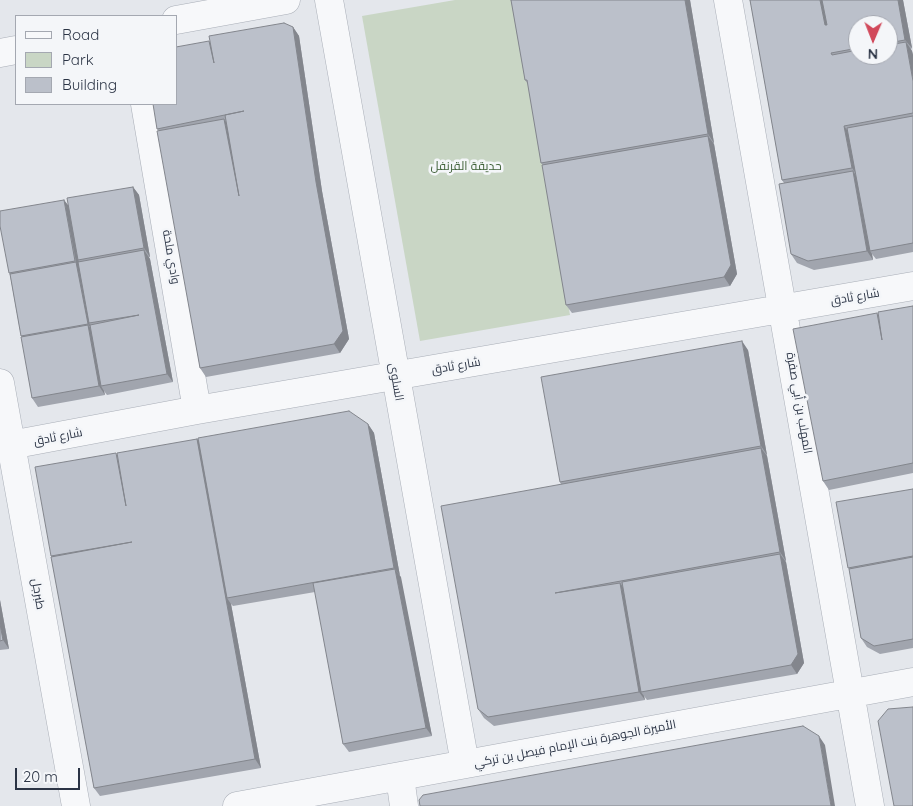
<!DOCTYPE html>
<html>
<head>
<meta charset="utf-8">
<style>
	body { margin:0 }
	#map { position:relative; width:913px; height:806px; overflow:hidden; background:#e4e7ec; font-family:Quicksand,sans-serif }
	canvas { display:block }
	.legend { position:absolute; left:15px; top:15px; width:162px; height:90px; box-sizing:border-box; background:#f4f6f9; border:1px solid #a4a8b1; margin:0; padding:6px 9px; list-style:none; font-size:15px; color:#2b3445 }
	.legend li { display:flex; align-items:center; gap:10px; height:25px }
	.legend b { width:25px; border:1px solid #a4a8b1 }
	.north { position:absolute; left:848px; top:15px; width:50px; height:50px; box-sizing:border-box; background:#f4f6f9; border:1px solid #a4a8b1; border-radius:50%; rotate:181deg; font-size:14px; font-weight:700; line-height:20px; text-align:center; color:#2b3445 }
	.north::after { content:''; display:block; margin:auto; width:18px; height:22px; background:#d1495b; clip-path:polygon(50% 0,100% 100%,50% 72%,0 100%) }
	.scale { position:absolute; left:15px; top:768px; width:65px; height:22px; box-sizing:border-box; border:2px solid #2b3445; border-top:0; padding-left:6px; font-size:15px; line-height:18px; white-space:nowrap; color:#2b3445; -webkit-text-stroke:4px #f4f6f9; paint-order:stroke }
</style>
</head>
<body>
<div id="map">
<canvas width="913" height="806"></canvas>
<ul class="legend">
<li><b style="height:6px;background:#f7f8fa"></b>Road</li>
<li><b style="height:14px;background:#c9d6c5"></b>Park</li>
<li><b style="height:14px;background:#bbc0ca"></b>Building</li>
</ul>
<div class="north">N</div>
<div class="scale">20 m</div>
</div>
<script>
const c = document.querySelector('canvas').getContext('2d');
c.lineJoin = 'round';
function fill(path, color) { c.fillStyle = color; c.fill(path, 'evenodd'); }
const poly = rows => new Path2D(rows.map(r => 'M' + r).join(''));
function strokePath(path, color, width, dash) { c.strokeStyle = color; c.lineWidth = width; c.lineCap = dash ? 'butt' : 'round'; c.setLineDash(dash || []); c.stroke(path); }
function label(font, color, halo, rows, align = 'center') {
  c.font = font + ' Quicksand,Cairo,sans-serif'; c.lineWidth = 5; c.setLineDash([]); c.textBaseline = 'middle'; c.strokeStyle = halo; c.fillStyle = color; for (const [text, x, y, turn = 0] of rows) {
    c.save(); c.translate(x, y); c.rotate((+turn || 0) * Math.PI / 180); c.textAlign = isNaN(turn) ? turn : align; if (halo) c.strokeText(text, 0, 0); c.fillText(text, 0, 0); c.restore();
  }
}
fill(poly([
	[455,0,514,0,570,315,420,341,362,16]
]), '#c9d6c5');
const minor = poly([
	[329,0,465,764],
	[728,0,870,806],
	[176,20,286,0],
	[0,53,16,50],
	[145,104,197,410],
	[0,383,76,806],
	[0,447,197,410,913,286],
	[400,777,404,806],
	[237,806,913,682]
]);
strokePath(minor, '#a9aeb7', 29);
strokePath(minor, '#f7f8fa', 28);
fill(poly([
	[511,0,690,0,714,143,713,143,714,144,737,274,730,286,572,313,566,305,543,165,541,163,528,84,525,80],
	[750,0,903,0,912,48,911,49,912,51,913,55,913,252,876,259,872,254,873,260,814,270,797,263,791,254,784,183,782,180],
	[858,25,888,25,888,55,858,55],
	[293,27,299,36,322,191,349,339,340,353,206,377,200,368,159,131,157,129,209,41,211,43],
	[133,187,139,195,150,257,149,257,150,259,173,382,107,395,104,391,105,395,38,407,32,398,22,337,21,336,10,275,9,273,64,200,68,205],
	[913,306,913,473,829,490,823,481,877,313,878,315],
	[748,350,786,561,785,561,786,562,804,663,797,674,647,700,644,696,645,700,494,726,484,718,478,709,561,484,560,482],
	[368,424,374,433,400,576,432,736,349,752,343,744,315,592,233,606,231,604,261,768,100,796,94,788,51,556,117,455,197,439,199,441],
	[913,489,913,648,880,654,867,647,861,638,849,569,848,568],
	[0,600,9,649,0,650]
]), '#a1a5ae');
fill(poly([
	[685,0,690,0,714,143,708,134],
	[820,0,823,0,831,34,825,25],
	[898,0,903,0,912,48,905,40],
	[293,27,299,36,322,191,349,339,340,353,334,344,316,182],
	[906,42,912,51,913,55,913,81],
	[224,119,230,128,239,196],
	[844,126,850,134,858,176,852,168],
	[708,136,714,144,737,274,730,286,724,277],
	[853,171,859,180,870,251,872,254,873,260,867,251],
	[133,187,139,195,150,257,144,248],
	[64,200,70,208,78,260,80,263,89,323,93,330,94,332,88,324],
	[144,250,150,259,173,382,167,374],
	[88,325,94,333,101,386,104,391,105,395,99,386],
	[742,341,748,350,767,455,761,446],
	[368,424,374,433,400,576,394,568],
	[197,439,203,447,227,598,231,604,261,768,255,759],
	[761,448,767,456,786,561,780,552],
	[780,554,786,562,804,663,797,674,791,665],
	[395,569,401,577,432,736,426,728],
	[620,583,626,591,641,692,644,696,645,700,639,692],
	[0,600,9,649,3,640,0,624],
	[819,736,825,745,835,806,831,806]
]), '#83868d');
const building = poly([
	[511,0,685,0,708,134,541,163,527,80,525,80,511,0],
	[750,0,820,0,825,25,827,25,822,0,898,0,905,40,888,43,888,25,858,25,858,48,831,53,832,55,858,50,858,55,888,55,888,45,906,42,913,81,913,113,844,126,852,168,782,180,750,0],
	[284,23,293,27,316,182,343,331,334,344,200,368,157,131,224,119,239,196,225,115,244,111,157,129,153,104,176,104,176,47,209,41,214,63,209,36,284,23],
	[913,116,913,243,870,251,847,128,913,116],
	[708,136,731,265,724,277,566,305,542,165,708,136],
	[853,171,867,251,808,261,791,254,779,184,853,171],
	[133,187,144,248,78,260,67,198,133,187],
	[64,200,75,261,9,273,0,226,0,211,64,200],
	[144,250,167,374,101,386,90,325,139,315,89,323,78,262,144,250],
	[76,262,88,324,21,336,10,274,76,262],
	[913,306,913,463,823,481,793,329,877,313,882,340,878,312,913,306],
	[88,325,99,386,32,398,21,337,88,325],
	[742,341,761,446,560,482,541,377,742,341],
	[349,411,368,424,394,568,227,598,198,438,349,411],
	[197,439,255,759,94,788,51,557,132,542,51,556,35,467,116,453,126,506,117,453,197,439],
	[761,448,780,552,555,593,620,583,639,692,488,717,478,709,441,506,761,448],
	[913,489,913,556,848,568,836,502,913,489],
	[780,554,798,654,791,665,641,692,622,582,780,554],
	[913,557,913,639,874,646,861,638,849,569,913,557],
	[395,569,426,728,343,744,313,583,395,569],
	[0,624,3,640,0,641,0,624],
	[913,707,913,806,894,806,878,721,888,709,913,707],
	[803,726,819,736,831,806,420,806,419,800,423,795,803,726]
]);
fill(building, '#bbc0ca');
strokePath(building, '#83868d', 1);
label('12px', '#3f6138', '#f4f6f9', [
	["حديقة القرنفل",466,166]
]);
label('12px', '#2b3445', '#f4f6f9', [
	["وادي ملحة",171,257,80],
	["شارع ثادق",855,297,-10],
	["شارع ثادق",456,366,-10],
	["السلوى",396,382,80],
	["المهلب بن أبي صفرة",799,403,80],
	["شارع ثادق",58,437,-11],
	["طبرجل",38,594,80],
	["الأميرة الجوهرة بنت الإمام فيصل بن تركي",575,744,-11]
]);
</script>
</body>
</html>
